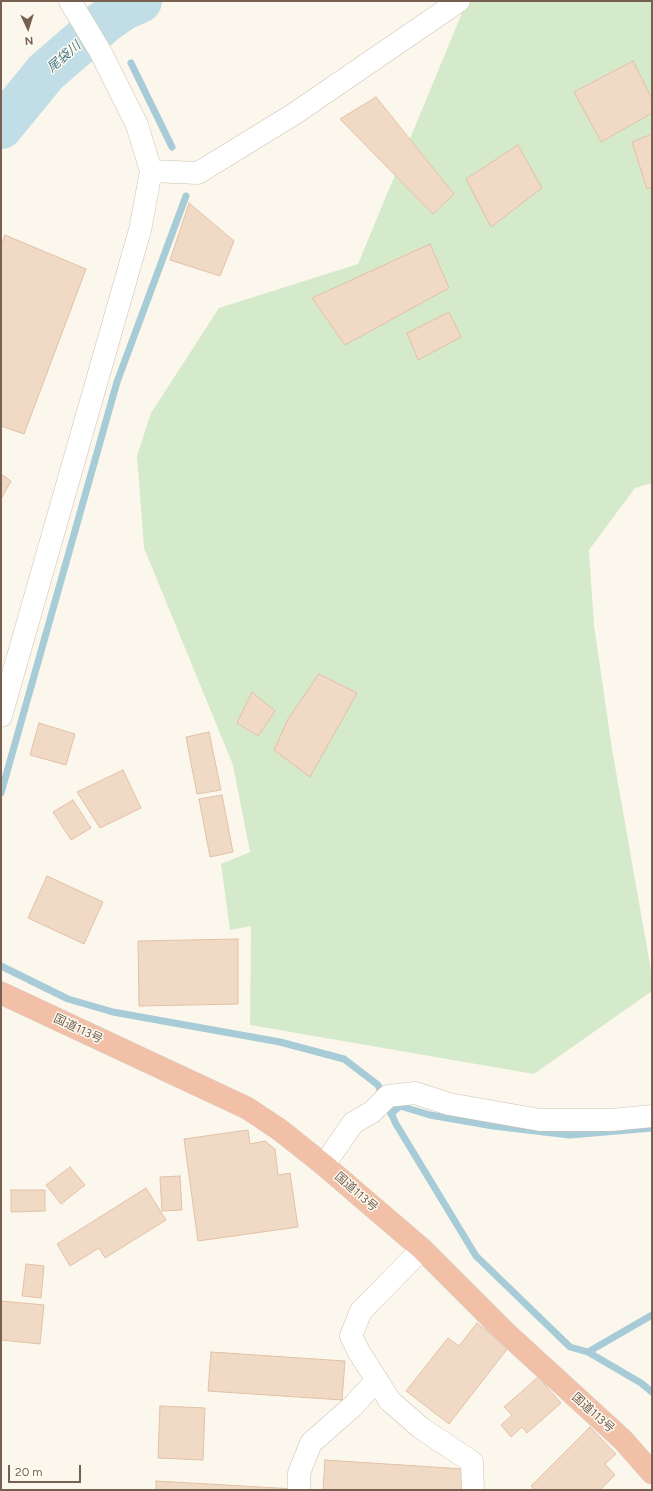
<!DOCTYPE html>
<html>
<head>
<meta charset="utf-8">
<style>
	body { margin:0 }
	#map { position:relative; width:653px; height:1491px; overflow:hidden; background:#fcf7ec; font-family:Figtree,sans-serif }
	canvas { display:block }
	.frame { position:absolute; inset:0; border:2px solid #77604f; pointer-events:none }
	.north { position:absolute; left:8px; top:8px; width:40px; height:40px; -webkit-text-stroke:3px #fefbf3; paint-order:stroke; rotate:176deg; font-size:11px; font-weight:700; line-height:16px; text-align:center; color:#77604f }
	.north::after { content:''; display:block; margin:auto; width:14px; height:18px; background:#77604f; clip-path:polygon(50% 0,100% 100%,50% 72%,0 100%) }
	.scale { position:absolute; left:8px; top:1465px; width:73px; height:18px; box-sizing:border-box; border:2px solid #77604f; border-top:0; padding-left:5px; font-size:12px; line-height:14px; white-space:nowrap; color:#77604f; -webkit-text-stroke:3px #fefbf3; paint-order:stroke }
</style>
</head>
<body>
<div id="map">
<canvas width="653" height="1491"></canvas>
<div class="frame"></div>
<div class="north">N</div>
<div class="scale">20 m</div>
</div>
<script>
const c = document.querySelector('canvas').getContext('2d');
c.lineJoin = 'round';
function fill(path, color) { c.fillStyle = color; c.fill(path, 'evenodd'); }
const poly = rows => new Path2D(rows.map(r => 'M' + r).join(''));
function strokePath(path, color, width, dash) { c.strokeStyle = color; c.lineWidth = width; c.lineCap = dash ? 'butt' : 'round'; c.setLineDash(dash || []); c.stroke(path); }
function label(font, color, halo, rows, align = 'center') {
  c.font = font + ' Figtree,"Noto Sans JP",sans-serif'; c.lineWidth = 3; c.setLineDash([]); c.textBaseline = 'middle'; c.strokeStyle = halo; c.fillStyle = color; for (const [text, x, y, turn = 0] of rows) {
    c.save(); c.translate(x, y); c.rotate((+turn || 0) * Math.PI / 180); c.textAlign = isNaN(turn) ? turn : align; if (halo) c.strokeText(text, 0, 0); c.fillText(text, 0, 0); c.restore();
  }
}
fill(poly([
	[467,1,652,1,652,483,635,488,589,550,594,625,612,749,652,976,652,991,534,1074,250,1025,251,926,230,930,221,864,250,852,233,765,144,548,137,456,151,413,219,308,358,264]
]), '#d5eaca');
strokePath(poly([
	[104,22,112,33],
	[131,63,172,147],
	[1,793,117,382,186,196],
	[1,966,68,999,113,1012,280,1042,344,1059,378,1085,396,1124,476,1256,570,1347,588,1352,641,1383,652,1392],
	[391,1114,400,1106,430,1115,493,1126,570,1135,652,1128],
	[588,1352,652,1315]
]), '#a7ccd7', 7);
strokePath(poly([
	[1,127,46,72,104,22,124,8,140,1]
]), '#c1dde5', 44);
const building = poly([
	[633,61,652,99,652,113,601,142,574,92,633,61],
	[376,97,454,194,433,214,340,119,376,97],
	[652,134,652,187,647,189,632,142,652,134],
	[518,145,542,188,491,227,466,179,518,145],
	[189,203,234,241,220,276,170,260,189,203],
	[5,235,86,269,24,434,1,426,1,246,5,235],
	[430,244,449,288,345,345,312,298,430,244],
	[449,312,461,337,418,360,407,333,449,312],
	[1,474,11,481,1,499,1,474],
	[319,674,357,693,310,777,274,750,288,719,319,674],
	[252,692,275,711,258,736,237,723,252,692],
	[39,723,75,734,66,765,30,755,39,723],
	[209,732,221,790,197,794,186,737,209,732],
	[123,770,141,808,100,828,77,792,123,770],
	[222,795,233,852,210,857,199,799,222,795],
	[73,800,91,828,71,840,53,812,73,800],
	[47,876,103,902,84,944,28,918,47,876],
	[238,939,238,1004,139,1006,138,941,238,939],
	[248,1130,250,1144,265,1141,275,1149,278,1175,290,1173,298,1227,198,1241,184,1139,248,1130],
	[70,1167,85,1185,61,1204,46,1185,70,1167],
	[180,1176,182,1210,162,1211,160,1177,180,1176],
	[146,1188,166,1220,105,1258,99,1248,70,1266,57,1244,146,1188],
	[11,1190,45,1190,45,1211,11,1212,11,1190],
	[26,1264,44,1266,41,1298,22,1296,26,1264],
	[1,1301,44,1305,40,1344,1,1340,1,1301],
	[477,1323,508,1348,449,1424,406,1391,448,1338,459,1346,477,1323],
	[211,1352,345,1361,342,1400,208,1391,211,1352],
	[538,1377,561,1403,527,1433,522,1427,511,1437,501,1425,512,1415,504,1407,538,1377],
	[160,1406,205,1408,203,1460,158,1458,160,1406],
	[590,1427,616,1454,605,1464,615,1475,600,1490,535,1490,531,1486,590,1427],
	[325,1460,463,1469,462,1490,323,1490,325,1460],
	[156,1481,294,1489,294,1490,156,1490,156,1481]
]);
fill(building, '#f0d9c5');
strokePath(building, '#e2c1a6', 1);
const minor = poly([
	[151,171,198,173,294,114,459,1],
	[1,716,140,230,151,171,137,125,100,51,70,1],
	[324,1165,353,1123,372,1112,388,1096,415,1093,449,1104,540,1120,611,1120,652,1116],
	[422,1249,361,1311,351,1336,359,1352,390,1401,421,1428,472,1462,473,1490],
	[299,1490,299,1473,311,1443,353,1406,377,1380]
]);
const highway = poly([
	[1,993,247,1108,280,1130,324,1165,422,1249,505,1332,623,1440,652,1473]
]);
strokePath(minor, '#cec0b1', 23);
strokePath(highway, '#d9d2ce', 23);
strokePath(minor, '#fff', 22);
strokePath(highway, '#f2c0a7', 22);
label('12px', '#77604f', '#fefbf3', [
	["国道113号",78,1029,25],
	["国道113号",356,1192,41],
	["国道113号",593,1413,42]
]);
label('italic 13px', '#497a89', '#fefbf3', [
	["尾袋川",64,57,-41]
]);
</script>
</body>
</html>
